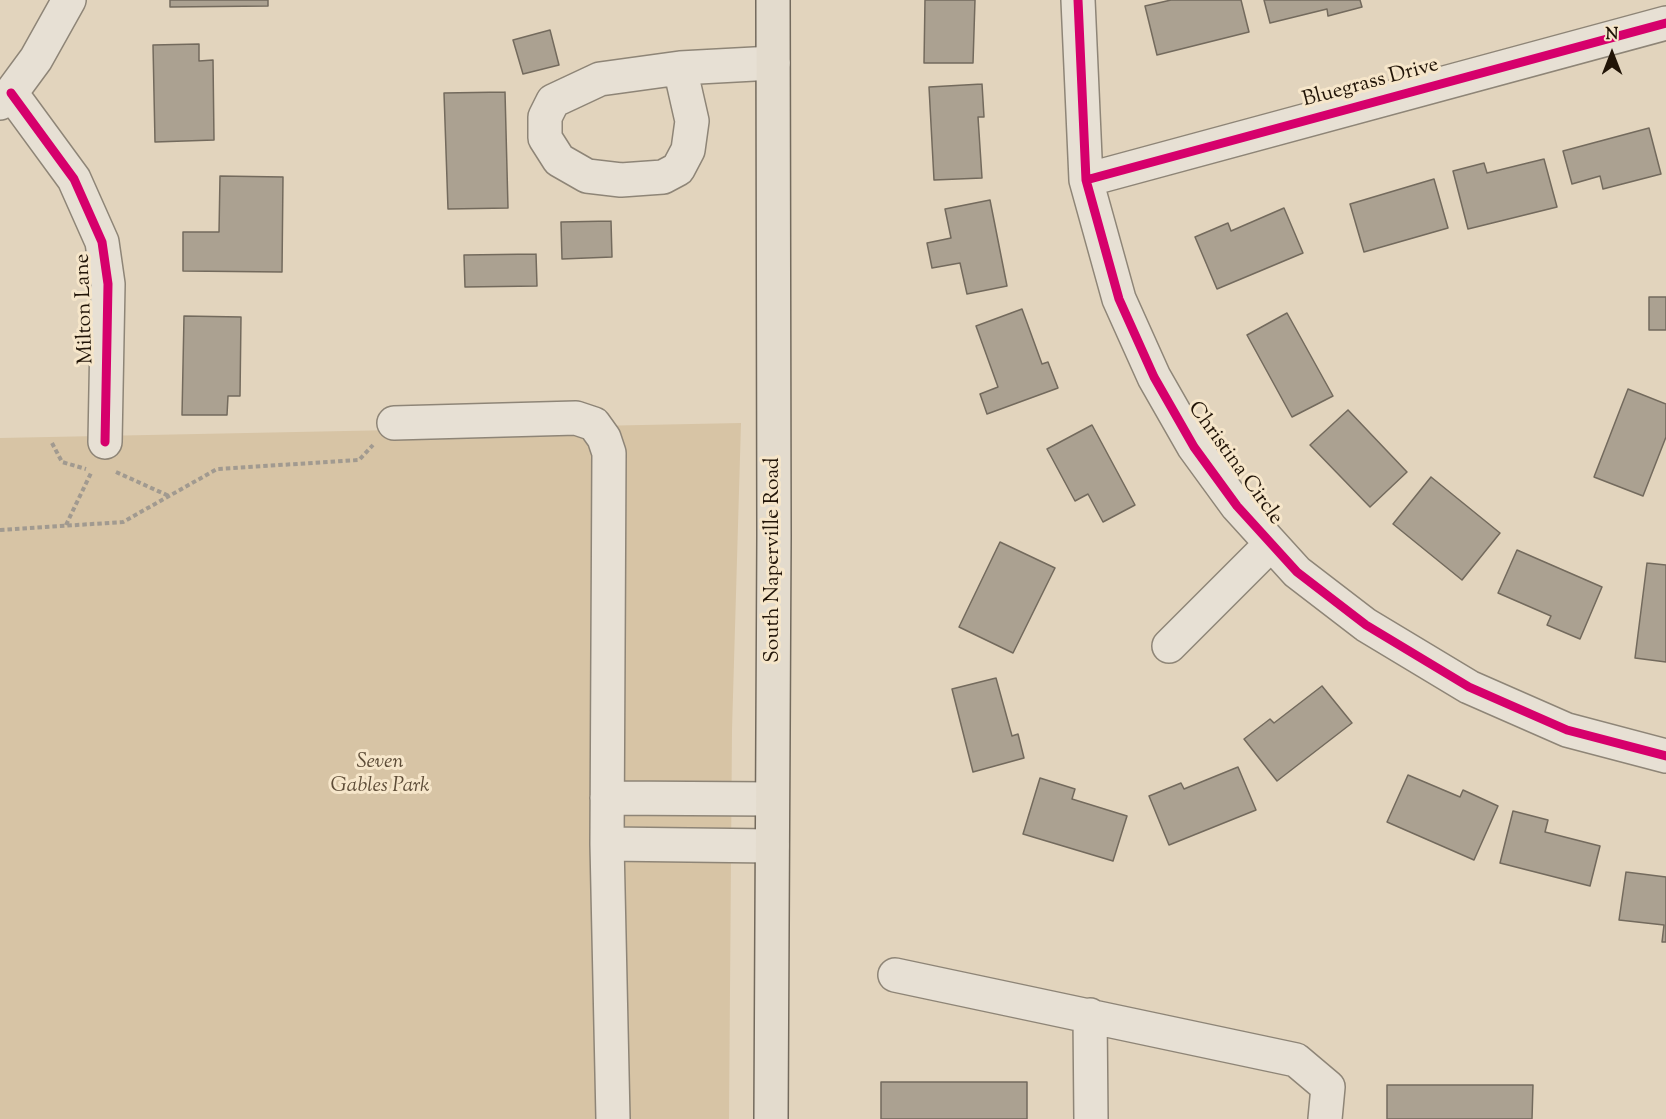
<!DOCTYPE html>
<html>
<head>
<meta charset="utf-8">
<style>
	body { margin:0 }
	#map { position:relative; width:1666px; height:1119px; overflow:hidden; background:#e2d4bd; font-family:"Sorts Mill Goudy",serif }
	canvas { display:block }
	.north { position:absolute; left:1582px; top:24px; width:60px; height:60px; -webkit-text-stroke:4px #f6e6ca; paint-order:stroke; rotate:0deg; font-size:16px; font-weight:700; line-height:24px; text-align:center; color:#211407 }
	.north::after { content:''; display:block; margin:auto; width:21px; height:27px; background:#211407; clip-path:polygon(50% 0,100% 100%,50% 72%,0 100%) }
</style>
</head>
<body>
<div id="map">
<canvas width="1666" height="1119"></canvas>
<div class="north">N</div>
</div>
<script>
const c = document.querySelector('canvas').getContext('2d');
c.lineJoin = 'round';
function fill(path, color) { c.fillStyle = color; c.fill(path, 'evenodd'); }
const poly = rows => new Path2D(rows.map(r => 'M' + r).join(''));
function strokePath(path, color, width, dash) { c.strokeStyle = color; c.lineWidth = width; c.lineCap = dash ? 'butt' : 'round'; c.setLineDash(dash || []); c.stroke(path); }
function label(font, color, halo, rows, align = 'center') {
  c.font = font + ' "Sorts Mill Goudy",serif'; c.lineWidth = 6; c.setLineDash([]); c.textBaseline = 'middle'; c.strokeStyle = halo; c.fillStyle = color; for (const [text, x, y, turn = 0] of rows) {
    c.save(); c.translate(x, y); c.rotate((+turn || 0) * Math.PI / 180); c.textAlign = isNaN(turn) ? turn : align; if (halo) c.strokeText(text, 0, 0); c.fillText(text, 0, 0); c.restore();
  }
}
fill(poly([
	[741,423,732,730,729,1119,0,1119,0,438]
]), '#d7c4a5');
const building = poly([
	[170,0,268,0,268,6,170,7,170,0],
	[925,0,975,0,973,63,924,63,925,0],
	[1171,0,1241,0,1249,32,1157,55,1145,6,1171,0],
	[1264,0,1360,0,1362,7,1328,16,1327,9,1270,23,1264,0],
	[550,30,559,65,523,74,513,40,550,30],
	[199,44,199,61,213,60,214,140,155,142,153,45,199,44],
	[982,84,984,117,978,117,982,178,934,180,929,87,982,84],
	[505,92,508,208,448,209,444,93,505,92],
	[1649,128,1661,174,1603,189,1600,176,1572,184,1563,151,1649,128],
	[1544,159,1557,207,1468,229,1453,171,1484,163,1487,173,1544,159],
	[220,176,283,177,282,272,183,271,183,232,219,232,220,176],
	[1434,179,1448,228,1364,252,1350,204,1434,179],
	[990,200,1007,286,967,294,960,263,932,268,927,243,951,238,945,209,990,200],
	[1284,208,1303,253,1217,289,1195,237,1228,223,1231,231,1284,208],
	[611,221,612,257,562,259,561,222,611,221],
	[536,254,537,286,465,287,464,255,536,254],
	[1649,297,1666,297,1666,330,1649,330,1649,297],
	[1022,309,1042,364,1048,362,1058,388,987,414,980,394,998,387,976,326,1022,309],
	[1287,313,1333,396,1292,417,1247,335,1287,313],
	[184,316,241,317,240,396,228,396,227,415,182,415,184,316],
	[1628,389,1666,404,1666,437,1643,496,1594,477,1628,389],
	[1348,410,1407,472,1370,507,1310,445,1348,410],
	[1092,425,1135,505,1103,522,1088,494,1075,501,1047,449,1092,425],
	[1431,477,1500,533,1462,580,1393,524,1431,477],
	[1000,542,1055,568,1013,653,959,627,1000,542],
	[1517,550,1602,587,1580,639,1547,625,1551,616,1498,593,1517,550],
	[1647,563,1666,565,1666,662,1635,658,1647,563],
	[996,678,1012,736,1018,734,1024,758,973,772,952,689,996,678],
	[1322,686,1352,723,1277,781,1244,739,1270,719,1274,723,1322,686],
	[1238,767,1256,810,1169,845,1149,796,1181,783,1184,789,1238,767],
	[1408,775,1460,797,1463,790,1498,806,1474,860,1387,822,1408,775],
	[1040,778,1075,789,1072,799,1127,816,1113,861,1023,834,1040,778],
	[1513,811,1548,820,1545,832,1600,846,1590,886,1500,863,1513,811],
	[1626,872,1666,877,1666,942,1662,942,1664,925,1619,920,1626,872],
	[881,1082,1027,1082,1027,1119,881,1119,881,1082],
	[1387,1085,1533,1085,1532,1119,1387,1119,1387,1085]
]);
fill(building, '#aba191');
strokePath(building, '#736a5d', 1.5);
const minor = poly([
	[1078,0,1086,180,1119,299,1154,377,1194,447,1237,506,1297,572,1366,625,1469,687,1567,730,1666,756],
	[680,68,692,121,688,150,678,169,663,177,621,180,587,176,559,160,545,138,545,117,553,101,600,79,680,68,773,63],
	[11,93,74,179,102,242,108,284,105,442],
	[0,103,11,93,36,59,69,0],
	[1086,180,1666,23],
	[394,423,576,418,594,424,604,438,609,453,607,844,613,1119],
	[1169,646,1270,545],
	[607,798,772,799],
	[607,844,772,846],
	[895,975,1296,1060,1328,1087,1325,1119],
	[1090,1015,1091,1119]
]);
const major = poly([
	[771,1119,774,535,773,0]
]);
strokePath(minor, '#8e8577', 36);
strokePath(major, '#736a5d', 36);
strokePath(poly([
	[52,443,62,462,86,469],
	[116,472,169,496],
	[66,525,92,471],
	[0,530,123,522,217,469,359,460,373,445]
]), '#a19a90', 4, [4.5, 3]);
strokePath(minor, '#e7e0d4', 33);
strokePath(major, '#e3dbcd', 33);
strokePath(poly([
	[1078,0,1086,180,1119,299,1154,377,1194,447,1237,506,1297,572,1366,625,1469,687,1567,730,1666,756],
	[11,93,74,179,102,242,108,284,105,442],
	[1086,180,1666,23]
]), '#d6006c', 9);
label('21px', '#211407', '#f6e6ca', [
	["Bluegrass Drive",1371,84,-15],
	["Milton Lane",86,309,-92],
	["Christina Circle",1234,464,54],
	["South Naperville Road",774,560,-90]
]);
label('italic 21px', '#5e4d38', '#f6e6ca', [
	["Seven",380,763],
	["Gables Park",380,787]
]);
</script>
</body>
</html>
